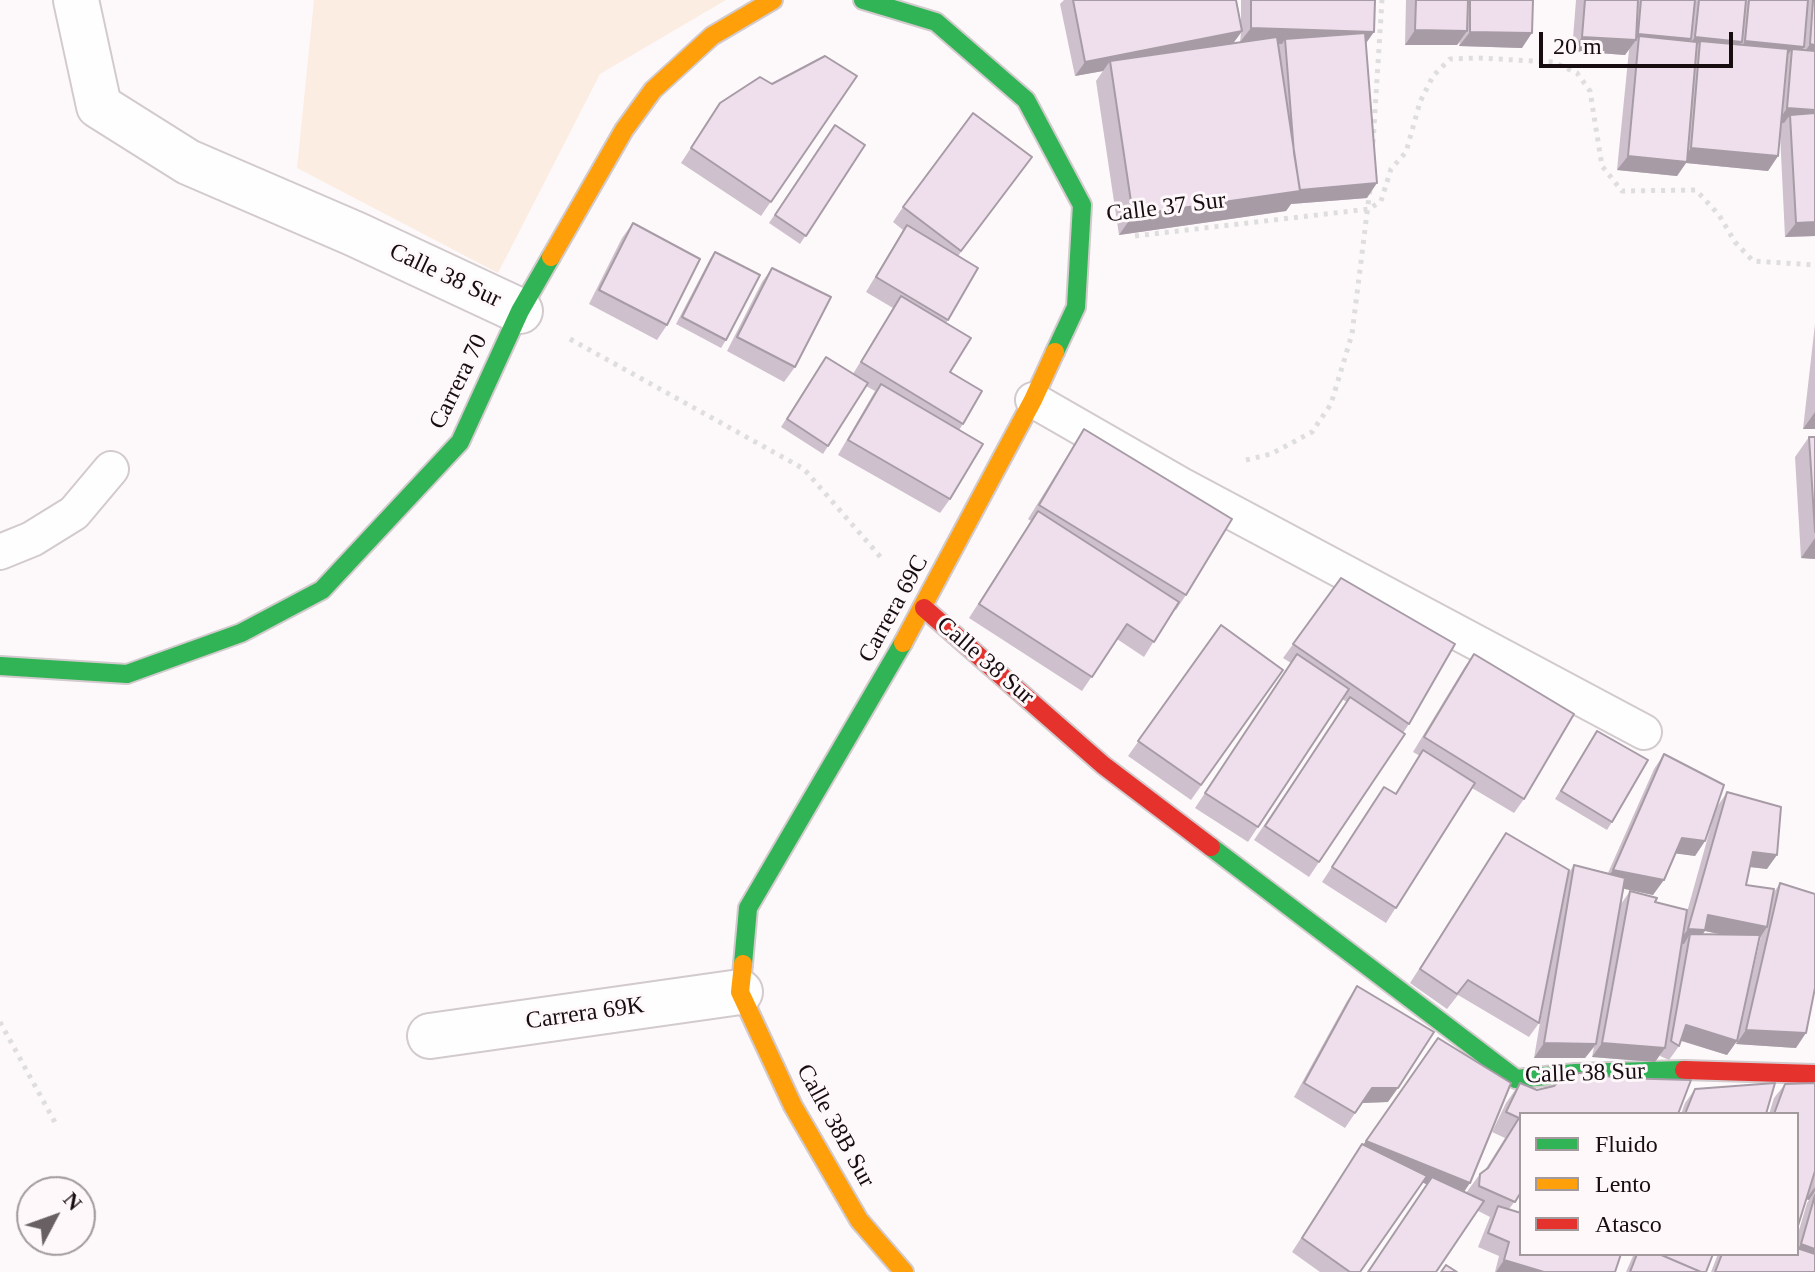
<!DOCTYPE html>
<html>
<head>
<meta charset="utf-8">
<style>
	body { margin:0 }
	#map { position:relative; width:1815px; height:1272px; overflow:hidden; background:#fdf9fb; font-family:"Times New Roman",serif }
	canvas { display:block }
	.legend { position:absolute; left:1519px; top:1112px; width:280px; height:144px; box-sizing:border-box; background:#fef8fa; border:2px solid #a29a9c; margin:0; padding:10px 14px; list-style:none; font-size:24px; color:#170d10 }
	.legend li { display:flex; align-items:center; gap:16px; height:40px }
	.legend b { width:40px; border:2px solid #a29a9c }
	.north { position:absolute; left:16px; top:1176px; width:80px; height:80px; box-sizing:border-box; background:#fef8fa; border:2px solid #a29a9c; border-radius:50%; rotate:49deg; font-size:22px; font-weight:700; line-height:32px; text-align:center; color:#170d10 }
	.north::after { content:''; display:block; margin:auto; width:28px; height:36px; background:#686062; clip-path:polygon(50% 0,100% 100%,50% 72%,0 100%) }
	.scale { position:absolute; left:1539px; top:32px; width:194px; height:36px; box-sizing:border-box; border:4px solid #170d10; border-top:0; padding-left:10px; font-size:24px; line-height:28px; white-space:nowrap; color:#170d10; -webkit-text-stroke:6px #fef8fa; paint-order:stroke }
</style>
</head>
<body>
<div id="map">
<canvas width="1815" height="1272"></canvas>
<ul class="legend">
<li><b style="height:10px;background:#30b455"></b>Fluido</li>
<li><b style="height:10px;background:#ff9f0a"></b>Lento</li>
<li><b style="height:10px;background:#e5322d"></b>Atasco</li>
</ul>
<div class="north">N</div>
<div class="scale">20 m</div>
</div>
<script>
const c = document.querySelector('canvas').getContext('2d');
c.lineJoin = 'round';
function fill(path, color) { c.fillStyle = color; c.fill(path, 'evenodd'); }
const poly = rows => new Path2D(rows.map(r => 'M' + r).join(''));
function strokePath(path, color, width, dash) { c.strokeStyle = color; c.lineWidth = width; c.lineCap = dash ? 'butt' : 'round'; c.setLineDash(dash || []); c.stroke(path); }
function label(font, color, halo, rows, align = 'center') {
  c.font = font + ' "Times New Roman",serif'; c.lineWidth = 6; c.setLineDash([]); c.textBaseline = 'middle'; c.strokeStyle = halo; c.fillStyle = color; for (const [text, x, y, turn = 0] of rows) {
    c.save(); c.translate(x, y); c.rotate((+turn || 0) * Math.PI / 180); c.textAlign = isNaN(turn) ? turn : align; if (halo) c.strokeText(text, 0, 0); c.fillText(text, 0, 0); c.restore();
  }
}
fill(poly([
	[314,0,726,0,600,74,498,273,297,168]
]), '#fcede2');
const lane = poly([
	[1033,400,1181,485,1644,732],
	[0,552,32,539,74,513,111,469]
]);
const street = poly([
	[76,0,99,106,188,162,355,234,520,311],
	[430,1036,740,992]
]);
const fast = poly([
	[863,0,936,22,1026,100,1082,205,1076,307,1055,352],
	[0,666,127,674,241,633,322,590,460,442,520,311,551,257],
	[1211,847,1516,1079,1575,1073,1684,1070],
	[743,964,748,908,903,643]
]);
const slow = poly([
	[551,257,624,130,653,90,712,36,773,0],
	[903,643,1033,400,1055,352],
	[743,964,740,992,793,1106,859,1220,904,1272]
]);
const jam = poly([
	[924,608,1103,765,1211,847],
	[1684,1070,1815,1074]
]);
strokePath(lane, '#d2cacc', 38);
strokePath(street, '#d2cacc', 48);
strokePath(fast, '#d2cacc', 22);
strokePath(slow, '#d2cacc', 22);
strokePath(jam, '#d2cacc', 22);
strokePath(poly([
	[1373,143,1382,0],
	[1135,236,1369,209,1381,201,1391,169,1406,152,1420,102,1433,76,1450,59,1478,58,1553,62,1577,73,1590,91,1602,166,1622,191,1696,190,1719,215,1735,242,1753,261,1815,265],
	[570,339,804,469,884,561],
	[1246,460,1271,454,1312,432,1331,404,1352,334,1370,189],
	[0,1022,57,1126]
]), '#dfdede', 5, [4, 6]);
strokePath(lane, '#fffefe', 34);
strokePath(street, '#fffefe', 44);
strokePath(fast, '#30b455', 18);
strokePath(slow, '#ff9f0a', 18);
strokePath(jam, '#e5322d', 18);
fill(poly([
	[1064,0,1236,0,1241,25,1241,0,1375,0,1366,44,1367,198,1291,204,1286,211,1119,235,1096,81,1103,71,1075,76,1060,4],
	[1241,33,1240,42,1233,43],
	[1406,0,1533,0,1522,48,1459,46,1460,42,1457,45,1405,45],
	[1576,0,1815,0,1815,236,1785,237,1780,133,1778,156,1768,171,1686,163,1677,176,1617,170,1629,50,1630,48,1625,55,1572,51],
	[857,76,761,216,681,163,720,103,772,84],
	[835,125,865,145,800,244,769,223],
	[1032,157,958,256,978,268,946,323,950,372,963,424,959,430,950,499,940,513,838,455,875,391,866,386,823,454,781,427,821,364,853,374,893,308,866,292,903,230,893,222,903,207],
	[633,223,667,325,657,340,589,304,622,238],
	[715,252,726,340,721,348,676,324,710,259],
	[772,268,795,367,784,382,727,351,762,282],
	[1815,324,1815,429,1803,429],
	[1084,429,1186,595,1176,610,1174,609,1144,657,1117,639,1082,691,969,618,1031,521,1028,519],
	[1809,437,1815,437,1815,559,1801,558,1795,457],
	[1341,578,1409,724,1403,733,1405,734,1309,877,1254,840,1347,702,1342,699,1248,842,1195,808,1291,663,1283,658],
	[1221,625,1283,670,1191,800,1128,756],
	[1474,654,1524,799,1514,813,1472,788,1386,923,1322,882,1384,787,1395,794,1420,756,1413,752,1464,668],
	[1597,731,1612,822,1607,830,1555,799],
	[1664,754,1717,807,1727,792,1767,869,1749,867,1746,885,1773,894,1780,883,1796,1048,1736,1044,1737,1041,1727,1055,1681,1041,1679,1046,1669,1060,1660,1056,1661,1053,1655,1062,1592,1057,1594,1047,1585,1058,1534,1058,1544,999,1539,1023,1529,1037,1458,995,1447,1009,1410,983,1506,833,1568,874,1574,865,1608,873,1654,769],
	[1716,808,1687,912,1655,902,1630,891,1621,904,1624,889,1653,895,1676,853,1695,856,1705,841],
	[1705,931,1723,935,1702,934],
	[1761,936,1739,1031,1759,939],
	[1357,986,1388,1102,1362,1103,1345,1128,1294,1097,1347,1001],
	[1438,1038,1464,1192,1466,1193,1480,1174,1485,1170,1505,1138,1492,1132,1506,1103,1520,1083,1537,1090,1554,1086,1585,1072,1521,1114,1518,1197,1509,1209,1521,1213,1521,1254,1615,1272,1495,1272,1499,1256,1478,1247,1490,1217,1422,1182,1360,1272,1320,1272,1292,1252,1352,1159,1362,1144,1363,1145],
	[1815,1083,1815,1272,1711,1272,1718,1254,1797,1254,1797,1237,1807,1203,1809,1200,1806,1199,1797,1114,1769,1114,1774,1098,1785,1084],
	[1695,1089,1766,1114,1681,1114,1685,1103],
	[1628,1254,1713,1254,1706,1272,1626,1272,1633,1256]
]), '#cec0cc');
fill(poly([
	[1251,28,1374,32,1364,46,1285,39,1282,44,1240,42],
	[1415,30,1467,31,1457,45,1405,45],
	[1242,31,1232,45,1110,61,1103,71,1075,76,1085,62],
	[1470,32,1532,33,1522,48,1459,46],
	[1638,34,1691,39,1681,53,1639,36,1625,55,1572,51,1582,37,1634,40],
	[1695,37,1742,42,1732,56,1700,41,1693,52,1685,51],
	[1745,41,1804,47,1794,61,1792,49,1784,60,1735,56],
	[1810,44,1815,45,1815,60,1800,59],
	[1787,108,1815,110,1815,126,1790,115,1784,123,1777,123],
	[1691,148,1778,156,1768,171,1686,163,1677,176,1617,170,1628,156,1682,161],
	[1377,183,1367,198,1291,204,1286,211,1119,235,1133,215,1297,190],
	[1815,222,1815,236,1785,237,1796,223],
	[1815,412,1815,429,1803,429],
	[1815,538,1815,559,1801,558],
	[1682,838,1705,841,1695,856,1672,853],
	[1753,852,1777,855,1767,869,1742,866],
	[1613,870,1664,880,1653,895,1603,884],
	[1708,915,1767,927,1757,942,1705,931,1695,944,1690,934,1684,944,1678,943,1688,929],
	[1686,1025,1737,1041,1727,1055,1676,1039],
	[1746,1030,1806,1033,1796,1048,1736,1044],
	[1544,1043,1596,1044,1585,1058,1534,1058],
	[1602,1043,1665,1048,1655,1062,1592,1057],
	[1372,1088,1398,1088,1388,1102,1362,1103],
	[1366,1141,1470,1183,1460,1198,1356,1155],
	[1815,1187,1815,1191,1809,1200,1806,1199],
	[1801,1244,1815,1249,1815,1267,1797,1250],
	[1504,1260,1544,1272,1496,1272]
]), '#a79ca6');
const building = poly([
	[1073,0,1236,0,1242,31,1085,62,1073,0],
	[1251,0,1375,0,1374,32,1251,28,1251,0],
	[1416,0,1468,0,1467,31,1415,30,1416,0],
	[1470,0,1533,0,1532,33,1470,32,1470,0],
	[1585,0,1638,0,1636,40,1582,37,1585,0],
	[1641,0,1695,0,1691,39,1638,34,1641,0],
	[1699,0,1746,0,1742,42,1695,37,1699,0],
	[1749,0,1808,0,1804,47,1745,41,1749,0],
	[1813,0,1815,0,1815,45,1810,44,1813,0],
	[1365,33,1377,183,1300,190,1294,153,1285,39,1365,33],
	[1639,36,1697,42,1687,162,1628,156,1639,36],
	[1277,37,1300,191,1133,215,1110,61,1277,37],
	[1700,41,1788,49,1778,156,1691,148,1700,41],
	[1792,49,1815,51,1815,110,1787,108,1792,49],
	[825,56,857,76,771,202,691,148,720,103,760,77,772,84,825,56],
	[973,113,1032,157,961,251,903,207,973,113],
	[1815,113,1815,222,1796,223,1790,115,1815,113],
	[835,125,865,145,806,236,775,215,835,125],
	[633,223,700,259,667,325,599,290,633,223],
	[907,225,978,268,948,320,876,277,907,225],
	[715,252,760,275,726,340,682,317,715,252],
	[772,268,831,297,795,367,737,337,772,268],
	[901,296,971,338,950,372,982,391,963,424,861,362,901,296],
	[826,357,868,383,828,446,787,419,826,357],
	[881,384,983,444,950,499,848,440,881,384],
	[1084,429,1232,519,1186,595,1039,505,1084,429],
	[1809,437,1815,437,1815,532,1809,437],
	[1038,511,1179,602,1154,642,1127,624,1092,677,979,604,1038,511],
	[1341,578,1455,644,1409,724,1293,644,1341,578],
	[1221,625,1283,670,1201,785,1138,741,1221,625],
	[1297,654,1349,689,1258,827,1205,793,1297,654],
	[1474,654,1574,714,1524,799,1424,737,1474,654],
	[1350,697,1405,734,1319,862,1265,826,1350,697],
	[1597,731,1648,760,1612,822,1561,791,1597,731],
	[1423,750,1475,783,1396,908,1332,867,1384,787,1396,794,1423,750],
	[1664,754,1724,785,1705,841,1682,838,1664,880,1613,870,1664,754],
	[1727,792,1781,807,1777,855,1753,852,1746,885,1774,889,1767,927,1708,915,1705,930,1688,929,1727,792],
	[1506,833,1569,870,1539,1023,1468,980,1457,994,1420,969,1506,833],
	[1574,865,1625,878,1596,1044,1544,1043,1574,865],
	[1780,883,1815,894,1815,988,1806,1033,1746,1030,1780,883],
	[1630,891,1657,898,1655,902,1687,910,1665,1048,1602,1043,1630,891],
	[1690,934,1760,935,1737,1041,1686,1025,1679,1046,1671,1041,1690,934],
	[1357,986,1434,1032,1398,1088,1372,1088,1355,1113,1304,1083,1357,986],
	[1438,1038,1511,1083,1470,1183,1366,1141,1438,1038],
	[1585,1072,1617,1078,1691,1080,1678,1114,1521,1114,1521,1192,1515,1202,1479,1186,1480,1174,1488,1168,1519,1118,1506,1112,1520,1083,1537,1090,1554,1086,1564,1076,1585,1072],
	[1775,1083,1766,1114,1685,1114,1695,1089,1775,1083],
	[1815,1083,1815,1171,1797,1229,1797,1114,1774,1114,1785,1084,1815,1083],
	[1362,1144,1427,1176,1360,1272,1350,1272,1302,1238,1362,1144],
	[1432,1177,1484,1201,1436,1272,1368,1272,1432,1177],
	[1815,1195,1815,1249,1801,1244,1815,1195],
	[1498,1206,1521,1213,1521,1254,1621,1254,1615,1272,1544,1272,1504,1260,1509,1242,1488,1233,1498,1206],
	[1797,1248,1815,1254,1815,1272,1715,1272,1722,1254,1797,1254,1797,1248],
	[1637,1254,1659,1254,1701,1272,1630,1272,1637,1254],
	[1659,1254,1713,1254,1706,1272,1701,1272,1659,1254],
	[1446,1265,1457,1272,1441,1272,1446,1265]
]);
fill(building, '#efdfed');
strokePath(building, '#a79ca6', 2);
label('24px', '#170d10', '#fef8fa', [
	["Calle 37 Sur",1166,208,-7],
	["Calle 38 Sur",445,276,25],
	["Carrera 70",459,382,-64],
	["Carrera 69C",894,609,-61],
	["Calle 38 Sur",985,661,41],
	["Carrera 69K",585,1014,-8],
	["Calle 38 Sur",1585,1074,-2],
	["Calle 38B Sur",835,1126,61]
]);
</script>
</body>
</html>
